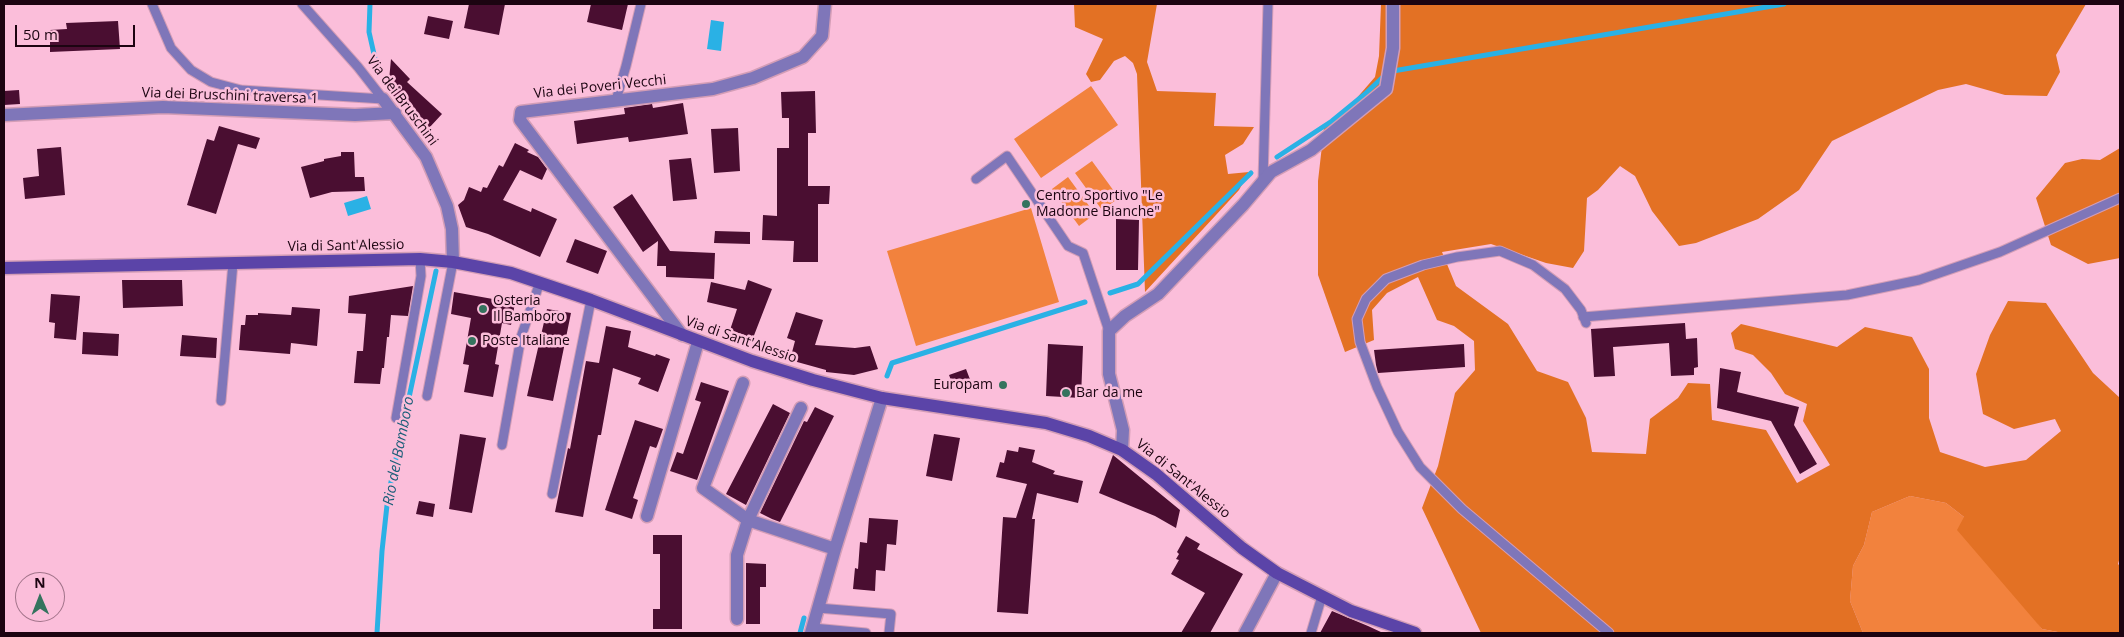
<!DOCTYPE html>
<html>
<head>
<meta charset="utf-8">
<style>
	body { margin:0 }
	#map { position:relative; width:2124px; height:637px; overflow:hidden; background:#fbbeda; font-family:"Open Sans",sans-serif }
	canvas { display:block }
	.frame { position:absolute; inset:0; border:5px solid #1c0411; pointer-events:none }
	.north { position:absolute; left:15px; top:572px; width:50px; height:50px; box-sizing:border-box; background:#fbbeda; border:1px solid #a2748a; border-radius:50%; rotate:359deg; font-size:14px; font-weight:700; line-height:20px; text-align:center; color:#1c0411 }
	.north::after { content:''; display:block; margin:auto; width:18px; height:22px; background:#35735e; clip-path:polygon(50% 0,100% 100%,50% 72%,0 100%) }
	.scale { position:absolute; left:15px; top:25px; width:120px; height:22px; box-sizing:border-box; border:2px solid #1c0411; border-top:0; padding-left:6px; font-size:15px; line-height:18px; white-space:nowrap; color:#1c0411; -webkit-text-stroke:4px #fbbeda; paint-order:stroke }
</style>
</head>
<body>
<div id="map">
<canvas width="2124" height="637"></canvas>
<div class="frame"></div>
<div class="north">N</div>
<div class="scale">50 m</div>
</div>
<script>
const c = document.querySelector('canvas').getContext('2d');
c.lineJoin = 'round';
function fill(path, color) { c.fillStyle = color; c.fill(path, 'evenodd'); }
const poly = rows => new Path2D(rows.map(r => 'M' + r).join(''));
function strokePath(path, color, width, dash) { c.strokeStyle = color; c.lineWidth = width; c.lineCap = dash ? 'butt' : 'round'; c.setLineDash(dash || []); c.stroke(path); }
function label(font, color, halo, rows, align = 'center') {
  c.font = font + ' "Open Sans",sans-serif'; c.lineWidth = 5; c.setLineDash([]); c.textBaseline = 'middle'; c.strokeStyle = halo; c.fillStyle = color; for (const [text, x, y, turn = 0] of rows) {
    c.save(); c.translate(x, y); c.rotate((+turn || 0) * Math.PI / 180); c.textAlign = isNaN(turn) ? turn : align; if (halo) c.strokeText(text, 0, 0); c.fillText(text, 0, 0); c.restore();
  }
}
fill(poly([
	[1091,86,1118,125,1041,178,1014,139],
	[1092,161,1119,198,1102,210,1075,173],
	[1068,177,1095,214,1079,226,1052,189],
	[1031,208,1059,302,916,346,887,251],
	[1910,496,1946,503,1964,517,2042,629,2063,633,1863,633,1850,601,1853,566,1864,545,1872,512]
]), '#f2823d');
fill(poly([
	[1074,4,1157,4,1147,62,1157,91,1216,93,1214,126,1254,127,1243,144,1225,155,1228,174,1249,172,1239,190,1145,292,1137,74,1133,63,1125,56,1114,61,1100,80,1091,82,1086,74,1103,39,1075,27],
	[1381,4,2086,4,2056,55,2060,72,2047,96,2005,95,1966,84,1938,90,1832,141,1799,190,1758,219,1696,243,1679,246,1652,211,1635,176,1620,166,1598,190,1587,198,1584,251,1573,268,1546,263,1491,244,1442,252,1456,286,1508,324,1537,371,1568,382,1586,418,1592,452,1646,454,1650,419,1678,398,1688,383,1710,384,1712,420,1766,430,1797,483,1830,465,1803,421,1807,404,1785,394,1771,373,1753,355,1735,349,1731,333,1741,324,1837,347,1865,327,1912,337,1929,369,1929,418,1940,452,1985,467,2026,460,2061,431,2055,419,2014,429,1983,414,1976,374,1990,335,2008,301,2046,303,2093,373,2120,398,2120,557,2118,564,2120,566,2120,633,2063,633,2042,629,1957,530,1964,517,1946,503,1910,496,1872,512,1864,545,1853,566,1850,601,1863,633,1481,633,1422,508,1438,466,1455,393,1475,370,1474,341,1454,326,1437,320,1418,277,1387,293,1372,310,1374,340,1345,352,1318,275,1318,181,1324,128,1355,100,1375,77,1379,56],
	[2120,148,2120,258,2088,264,2051,245,2036,198,2065,163,2082,159,2100,160]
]), '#e37124');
fill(poly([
	[711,20,724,22,721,51,707,49],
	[367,196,371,209,348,216,344,203]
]), '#2ab1e5');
strokePath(poly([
	[370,4,369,32,376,63],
	[1393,71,1784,4],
	[1277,157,1332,121,1365,94,1385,75],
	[1110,293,1138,284,1251,173],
	[887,376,892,363,1085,302],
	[377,633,382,551,388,496,436,271],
	[800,633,804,618]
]), '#2ab1e5', 5);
fill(poly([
	[469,4,505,4,499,35,464,28],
	[591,4,628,4,622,30,587,22],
	[428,16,453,21,449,39,424,34],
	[118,21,120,49,50,52,50,30,67,29,66,23],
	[391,59,410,79,407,82,442,114,429,128,388,91],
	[19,90,20,104,4,105,4,91],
	[815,91,816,133,808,133,808,186,830,186,829,204,818,204,818,262,793,262,794,241,762,240,763,215,777,216,777,148,789,148,789,118,782,118,781,92],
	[683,103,688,134,629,142,628,137,577,144,574,121,625,114,624,108,652,104,653,108],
	[219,126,260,138,256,149,238,144,216,214,187,205,207,139,214,141],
	[738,128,740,171,714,173,711,129],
	[515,143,529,150,527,152,538,157,547,169,542,180,520,170,503,200,531,212,532,208,557,219,540,257,488,234,466,227,458,205,464,200,469,187,481,192,483,187,487,188,499,165,503,167],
	[61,147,65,195,25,199,23,178,39,176,37,149],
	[341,152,354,152,355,177,364,177,365,191,332,192,310,198,301,167,324,161,324,159,341,156],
	[691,158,697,199,673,201,669,160],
	[632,194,670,251,715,253,714,279,666,277,666,266,657,266,658,241,643,252,613,207],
	[1116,219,1139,220,1138,270,1116,270],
	[715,231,750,232,750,244,714,243],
	[575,239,607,251,598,274,566,262],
	[122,280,182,280,183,306,123,308],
	[748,280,772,289,753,338,730,330,737,309,707,302,711,282,745,290],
	[413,286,408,316,391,315,389,337,387,337,384,368,382,368,380,384,354,383,357,351,363,351,366,314,348,313,349,296],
	[454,292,515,303,511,325,502,323,495,364,499,365,493,397,464,392,469,365,463,364,471,318,451,314],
	[51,294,80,296,76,340,54,338,55,323,49,322],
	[292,307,320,309,317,346,291,343,290,354,239,350,241,325,245,325,246,315,258,315,258,313,291,315],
	[547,309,571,313,553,401,527,396],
	[796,312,823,320,815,345,855,348,870,346,878,369,854,375,826,372,826,370,790,360,795,341,787,338],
	[1685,323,1686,339,1697,338,1698,367,1694,368,1694,375,1671,376,1669,343,1613,347,1615,376,1594,377,1591,329],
	[606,326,631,331,628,347,655,356,656,354,670,359,658,392,638,384,641,378,613,368,601,435,598,435,583,517,555,512,568,448,570,449,586,361,599,363],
	[83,332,119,334,118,356,82,354],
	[182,335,217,338,216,358,180,356],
	[1048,344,1083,346,1081,398,1046,396],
	[1464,344,1465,367,1378,373,1376,365,1374,350],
	[1720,368,1741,372,1737,392,1799,407,1794,425,1817,464,1800,474,1771,421,1717,408],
	[966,369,971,382,954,388,949,375],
	[701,382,729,391,697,480,670,471,677,452,683,454,701,402,695,400],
	[773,404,790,413,746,505,726,494],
	[815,407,834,416,780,522,772,519,760,513,804,421,807,422],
	[635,420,663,429,657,446,656,448,650,446,633,498,638,500,632,519,605,510],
	[460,434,486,438,472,513,449,509],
	[934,434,960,438,952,481,926,476],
	[1019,447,1035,450,1032,462,1055,471,1053,474,1083,481,1078,503,1037,493,1032,519,1035,519,1028,614,997,612,1003,517,1016,518,1027,484,996,477,1000,462,1004,463,1007,450,1018,452],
	[1113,455,1180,510,1176,528,1155,516,1099,493],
	[419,501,435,504,433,517,416,514],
	[869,518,898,520,896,545,887,544,885,571,876,570,875,591,853,589,855,568,858,569,860,542,867,543],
	[653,535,682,535,682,629,653,629,653,609,660,609,660,554,653,554],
	[1186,536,1200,544,1197,549,1243,574,1210,633,1181,633,1205,593,1171,574,1179,560,1176,559,1179,554,1177,552],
	[746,563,766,564,766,587,760,587,760,624,746,624],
	[1332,611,1368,626,1383,633,1320,633]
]), '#4a0e31');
const lane = poly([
	[152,4,171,48,191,70,211,82,241,90,383,99],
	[302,4,358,67,383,99],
	[616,100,626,66,641,4],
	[976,179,1007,156,1068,246,1083,253,1109,331],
	[1263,180,1268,4],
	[1583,317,1847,295,1919,280,2000,252,2120,198],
	[1586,323,1581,310,1565,289,1533,265,1500,251,1457,257,1423,265,1386,279,1366,299,1357,319,1360,342,1377,387,1398,432,1420,467,1462,509,1609,633],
	[427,396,453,262],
	[221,401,233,263],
	[396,418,421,276,420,259],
	[502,445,521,337,540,282],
	[552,494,591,300],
	[818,608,891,614,889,633],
	[813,628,866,633],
	[1311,633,1322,596]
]);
const street = poly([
	[383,99,426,157,447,206,452,229,453,262],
	[4,115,163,107,355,115,395,113],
	[682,335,520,120,521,112,713,89,753,78,803,57,822,36,825,4],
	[743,383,703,488,748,520,801,408],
	[1122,450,1123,430,1109,374,1109,331,1125,316,1158,294,1243,205,1271,172,1311,150,1386,89,1393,48,1393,4],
	[647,516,698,342],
	[737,619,737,555,748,520,835,549],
	[811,633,835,549,882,398],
	[1245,633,1277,573]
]);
const secondary = poly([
	[4,268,420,259,453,262,511,273,591,300,752,361,813,380,882,398,1046,423,1089,436,1122,450,1156,474,1242,548,1277,573,1351,611,1415,633]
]);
strokePath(lane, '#d39db6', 11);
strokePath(street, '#d39db6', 15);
strokePath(secondary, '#d39db6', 15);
strokePath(lane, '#7f76b9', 9);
strokePath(street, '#7f76b9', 12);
strokePath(secondary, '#5b44a8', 12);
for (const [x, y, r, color] of [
	[1026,204,5,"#35735e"],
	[483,309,5,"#35735e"],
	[472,341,5,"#35735e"],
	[1003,385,5,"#35735e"],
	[1066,393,5,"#35735e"]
]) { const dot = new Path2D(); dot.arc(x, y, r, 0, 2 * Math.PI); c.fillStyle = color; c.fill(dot); strokePath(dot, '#fbbeda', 2); }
label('14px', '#1c0411', '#fbbeda', [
	["Via dei Poveri Vecchi",600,87,-6],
	["Via dei Bruschini traversa 1",230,96,2],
	["Via dei Bruschini",402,101,53],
	["Via di Sant'Alessio",346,246,-1],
	["Via di Sant'Alessio",741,340,19],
	["Via di Sant'Alessio",1183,479,39]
]);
label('14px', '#1c0411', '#fbbeda', [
	["Centro Sportivo \"Le",1036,196],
	["Madonne Bianche\"",1036,212],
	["Osteria",493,301],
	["Il Bamboro",493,317],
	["Poste Italiane",482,341],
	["Europam",993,385,"right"],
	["Bar da me",1076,393]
], 'left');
label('italic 15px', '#1c5e79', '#fbbeda', [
	["Rio del Bamboro",399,451,-79]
]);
</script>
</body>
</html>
